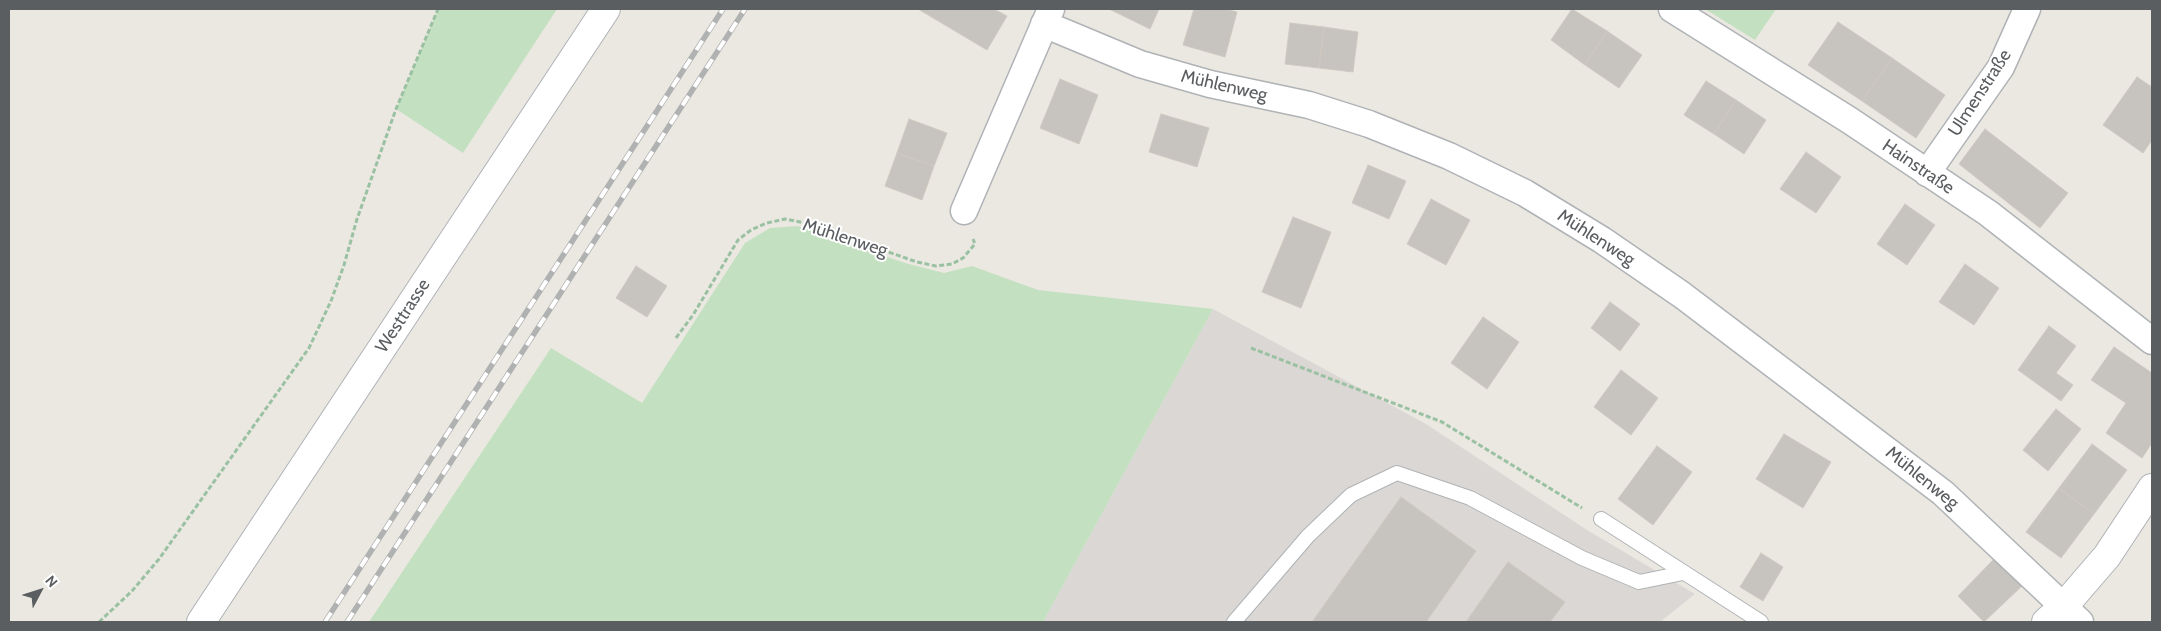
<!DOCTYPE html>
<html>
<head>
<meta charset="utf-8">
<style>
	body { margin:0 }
	#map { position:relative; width:2161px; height:631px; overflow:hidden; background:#ebe8e2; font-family:Cabin,sans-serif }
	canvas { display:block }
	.frame { position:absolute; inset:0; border:10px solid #5a5e61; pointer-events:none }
	.north { position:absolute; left:15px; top:566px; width:50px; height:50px; -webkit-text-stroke:4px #fff; paint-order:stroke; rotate:50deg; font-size:14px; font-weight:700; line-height:20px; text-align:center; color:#5a5e61 }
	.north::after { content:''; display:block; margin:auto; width:18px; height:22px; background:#5a5e61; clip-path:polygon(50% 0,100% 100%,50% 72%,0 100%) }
</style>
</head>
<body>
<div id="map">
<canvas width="2161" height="631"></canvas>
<div class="frame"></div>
<div class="north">N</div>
</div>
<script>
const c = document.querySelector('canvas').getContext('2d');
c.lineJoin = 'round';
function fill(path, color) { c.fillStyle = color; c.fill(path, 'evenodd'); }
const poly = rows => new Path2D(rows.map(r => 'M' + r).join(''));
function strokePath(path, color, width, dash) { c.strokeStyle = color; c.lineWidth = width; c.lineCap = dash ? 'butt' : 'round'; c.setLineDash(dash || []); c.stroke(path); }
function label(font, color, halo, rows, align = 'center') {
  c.font = font + ' Cabin,sans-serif'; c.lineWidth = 4; c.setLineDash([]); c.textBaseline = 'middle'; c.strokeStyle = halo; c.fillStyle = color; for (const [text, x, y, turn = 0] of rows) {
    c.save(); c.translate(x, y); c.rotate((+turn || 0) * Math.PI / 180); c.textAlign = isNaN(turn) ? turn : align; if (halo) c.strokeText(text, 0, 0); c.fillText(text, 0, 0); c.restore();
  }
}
fill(poly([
	[1213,309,1426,424,1587,530,1695,594,1660,622,1043,622]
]), '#dad7d4');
fill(poly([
	[438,9,557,9,463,153,396,109],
	[1705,9,1776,9,1755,40],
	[798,226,905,263,944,273,972,266,1038,290,1213,309,1043,622,369,622,551,348,642,403,745,243,770,228]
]), '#c3e0c0');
const building = poly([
	[918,9,994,9,1007,16,987,50,918,9],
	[1109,9,1159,9,1150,29,1109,9],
	[1194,9,1225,9,1237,12,1225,57,1183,45,1194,9],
	[1572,9,1607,31,1585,65,1551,40,1572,9],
	[1838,22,1892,58,1862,101,1808,65,1838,22],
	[1290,23,1324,27,1319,68,1285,64,1290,23],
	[1324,27,1358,32,1353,72,1319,68,1324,27],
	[1607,31,1642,55,1619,88,1585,65,1607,31],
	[1892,58,1945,95,1916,138,1862,101,1892,58],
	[2137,77,2152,87,2152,140,2143,153,2103,125,2137,77],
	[1060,79,1098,95,1079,144,1040,128,1060,79],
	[1706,81,1736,100,1714,134,1684,115,1706,81],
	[1736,100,1766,120,1744,154,1714,134,1736,100],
	[1161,114,1209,128,1197,167,1149,152,1161,114],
	[909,119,947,133,934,166,897,153,909,119],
	[1985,129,2068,193,2040,228,1959,164,1985,129],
	[1806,152,1841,177,1816,213,1780,189,1806,152],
	[897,153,934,166,922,200,885,186,897,153],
	[1368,165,1406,181,1389,219,1352,203,1368,165],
	[1431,199,1470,220,1446,265,1407,244,1431,199],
	[1905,204,1935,225,1907,265,1877,244,1905,204],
	[1293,217,1331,232,1301,308,1262,292,1293,217],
	[1965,264,1999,288,1974,325,1939,302,1965,264],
	[636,266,667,286,647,317,616,298,636,266],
	[1610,302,1640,324,1620,351,1591,328,1610,302],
	[1483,317,1519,342,1487,389,1451,363,1483,317],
	[2049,326,2076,346,2056,373,2073,385,2061,401,2018,370,2049,326],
	[2114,347,2152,373,2152,443,2142,458,2106,433,2126,403,2091,380,2114,347],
	[1621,370,1658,398,1631,435,1594,407,1621,370],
	[2056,409,2081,429,2048,471,2023,450,2056,409],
	[1784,434,1831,462,1803,508,1756,479,1784,434],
	[2092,444,2127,470,2094,514,2059,488,2092,444],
	[1657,446,1692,472,1653,525,1618,499,1657,446],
	[2059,488,2094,514,2061,558,2026,532,2059,488],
	[1401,497,1476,551,1426,622,1312,622,1401,497],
	[1761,553,1783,567,1763,601,1740,587,1761,553],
	[1995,558,2023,585,1984,622,1958,596,1995,558],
	[1508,562,1565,602,1550,622,1466,622,1508,562]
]);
fill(building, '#c7c3be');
strokePath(building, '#cfc9c1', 1);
const lane = poly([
	[1601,519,1761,622],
	[1234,622,1308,536,1351,495,1397,473,1470,498,1582,558,1639,582,1683,573]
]);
const street = poly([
	[1672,9,1849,120,1988,213,2152,341],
	[1044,24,1140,64,1210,84,1309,105,1369,124,1449,156,1525,193,1602,240,1682,295,1943,493,2080,622],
	[1927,173,2001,67,2027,9],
	[964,211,1051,9]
]);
const secondary = poly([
	[201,622,606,9],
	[2046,622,2064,606,2107,556,2152,488]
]);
strokePath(lane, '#afb3b6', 16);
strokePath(street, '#afb3b6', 29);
strokePath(secondary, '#aeb2b6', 30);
strokePath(poly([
	[676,338,693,315,738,240,751,230,767,223,785,219,805,223,917,262,936,266,952,264,963,258,975,244,973,239],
	[1251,348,1442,422,1582,508],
	[99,622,132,591,159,559,309,348,331,301,344,265,357,219,396,109,438,9]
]), '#9ac1a2', 3, [5, 2.5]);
strokePath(lane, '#fff', 14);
strokePath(street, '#fff', 26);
strokePath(secondary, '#fff', 28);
const rail = poly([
	[325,622,723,9],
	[347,622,745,9]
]);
strokePath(rail, '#b0b1b1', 5.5);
strokePath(rail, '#fff', 4, [11]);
label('18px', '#5a5e61', '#fff', [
	["Mühlenweg",1224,86,13],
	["Ulmenstraße",1980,93,-57],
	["Hainstraße",1918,167,34],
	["Mühlenweg",845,238,18],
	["Mühlenweg",1596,238,33],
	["Westtrasse",403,316,-57],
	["Mühlenweg",1922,478,39]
]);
</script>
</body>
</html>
